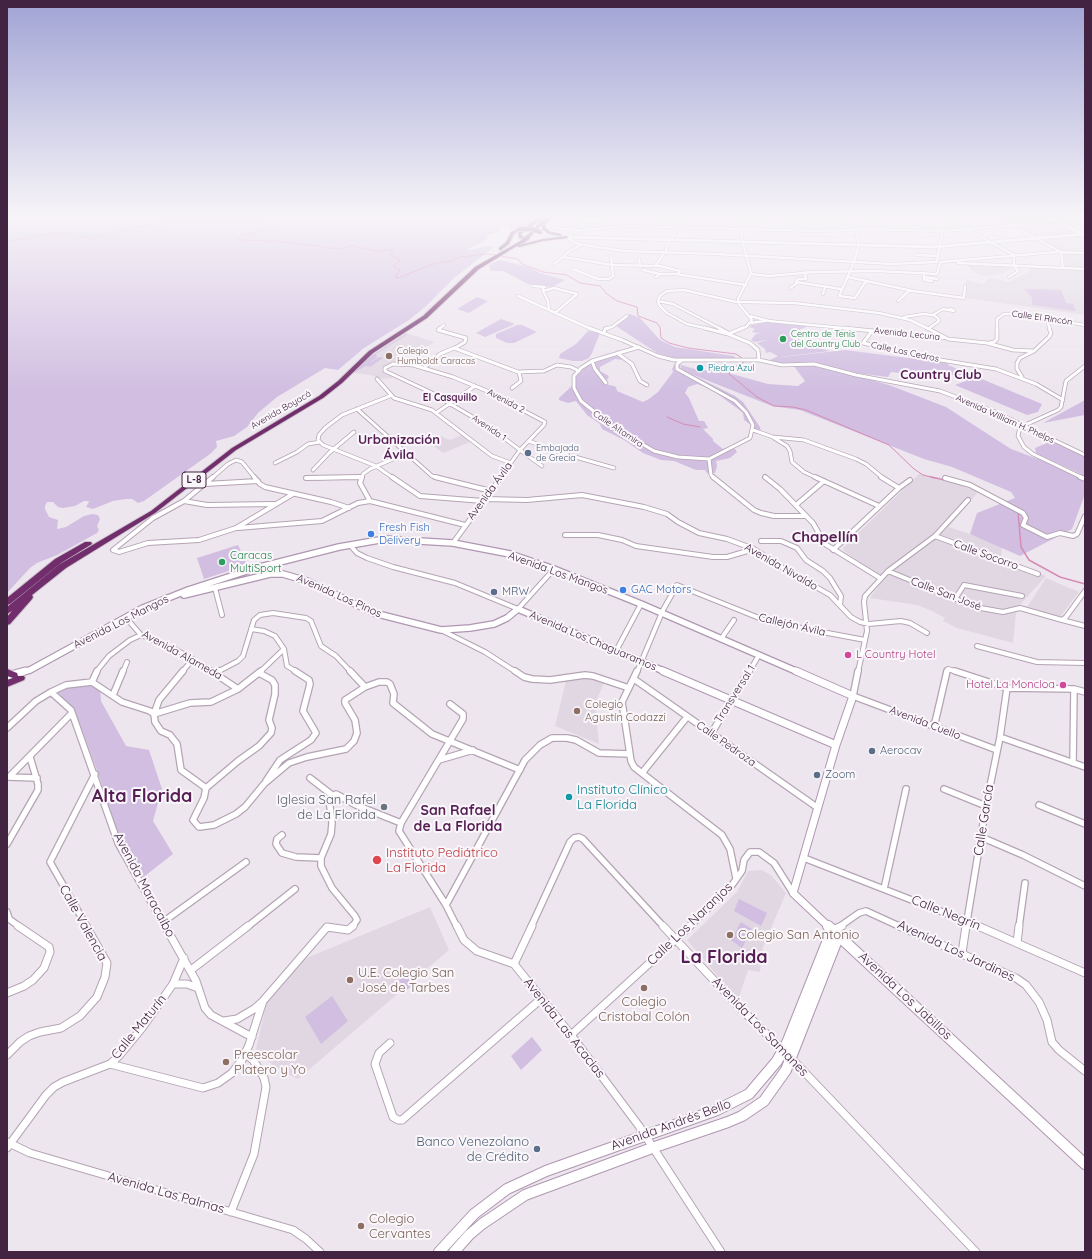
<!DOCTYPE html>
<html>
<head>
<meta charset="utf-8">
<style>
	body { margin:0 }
	#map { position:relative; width:1092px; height:1259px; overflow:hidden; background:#eee6ef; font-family:Quicksand,sans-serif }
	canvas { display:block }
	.frame { position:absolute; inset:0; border:8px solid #432342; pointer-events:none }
</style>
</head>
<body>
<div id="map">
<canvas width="1092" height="1259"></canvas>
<div class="frame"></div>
</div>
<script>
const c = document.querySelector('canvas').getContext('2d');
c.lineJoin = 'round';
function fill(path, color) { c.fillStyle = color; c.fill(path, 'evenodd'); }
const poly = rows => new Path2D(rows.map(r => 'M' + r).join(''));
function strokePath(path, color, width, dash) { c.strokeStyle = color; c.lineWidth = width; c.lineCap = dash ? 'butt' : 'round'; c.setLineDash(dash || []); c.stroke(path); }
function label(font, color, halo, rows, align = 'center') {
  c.font = font + ' Quicksand,sans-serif'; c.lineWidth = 4; c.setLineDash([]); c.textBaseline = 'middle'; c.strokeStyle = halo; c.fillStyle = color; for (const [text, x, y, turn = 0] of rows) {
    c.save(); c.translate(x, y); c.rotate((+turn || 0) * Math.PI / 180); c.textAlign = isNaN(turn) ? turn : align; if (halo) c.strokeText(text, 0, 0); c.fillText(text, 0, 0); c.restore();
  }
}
fill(poly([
	[995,215,1085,215,1085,269,1066,267,1062,251],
	[967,265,1010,266,1011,269,1002,274,987,276,979,275,973,272],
	[1030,267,1084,270,1085,315,965,298,966,280,983,284,990,277,1009,282,1028,272],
	[406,333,435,342,414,354,403,357,400,363,392,363,382,368,382,370,393,378,382,379,370,375,353,373,371,356],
	[438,435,450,440,462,435,470,442,443,453,431,444,435,441,431,439],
	[920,473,953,482,978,492,949,527,1002,545,1001,558,1046,576,1019,606,1016,614,1013,643,957,628,943,621,945,618,932,611,917,605,870,598,884,579,844,551,843,548],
	[1046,578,1079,592,1060,617,1027,607],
	[587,677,604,683,595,704,599,744,555,726,566,681],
	[762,870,771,875,786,893,763,947,760,972,748,970,738,1000,687,940,737,892,748,871],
	[430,907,449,950,298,1079,277,1069,256,1049,267,1002,304,959]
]), '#e1d7e3');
fill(poly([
	[7,215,527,215,522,218,530,216,536,218,533,221,535,223,524,227,511,229,506,226,502,226,500,232,488,235,486,237,488,239,468,249,470,250,488,246,494,247,454,278,425,307,409,320,364,348,338,370,325,368,277,397,258,413,247,427,234,436,216,441,217,447,210,454,144,501,138,503,132,499,126,499,113,501,93,509,86,507,89,502,88,501,84,501,75,506,63,508,58,507,53,502,47,502,45,506,45,509,49,517,58,520,57,529,66,527,84,516,92,514,98,515,100,519,97,526,99,530,97,533,57,555,37,563,30,568,7,593],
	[500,260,528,267,540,273,565,280,552,287,528,284,503,271,491,271,489,265],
	[1025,289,1061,290,1066,303,1073,304,1076,311,1032,305,1032,298],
	[477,297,488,301,469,313,457,309],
	[630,314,640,318,660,340,675,347,727,355,734,356,736,359,686,359,675,358,657,353,616,326],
	[501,319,515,324,485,337,476,333],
	[768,322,808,326,790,334,794,338,810,342,810,345,830,351,780,357,782,357,845,350,948,363,948,365,1042,404,1038,412,1027,415,955,385,966,381,950,374,937,376,929,376,914,371,900,373,891,372,888,377,856,373,819,364,789,364,768,361,778,356,770,352,766,353,765,349,757,343,767,340,755,342,751,340,756,334,761,334,752,332,755,329,749,327,752,325],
	[517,325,522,325,537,332,514,343,507,343,496,338,496,334],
	[588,331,600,333,592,353,589,358,582,361,573,361,559,358,560,354,576,344],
	[406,334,408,334,376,354,377,357,368,364,379,357,383,358,370,367,366,366,353,373,371,356],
	[617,353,630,364,622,360,615,359,600,367,600,371,609,376,605,384,614,386,616,387,617,391,643,402,649,399,658,392,673,372,672,369,676,361,681,362,680,369,684,371,681,369,681,365,702,371,714,369,768,384,798,386,805,381,793,365,821,366,889,385,946,407,1011,449,1046,462,1085,480,1085,494,1072,529,1020,556,970,534,977,513,1015,498,1011,492,952,467,924,459,800,410,772,406,691,374,735,396,743,402,760,427,761,433,757,434,751,432,751,425,744,420,743,413,738,409,711,389,697,384,688,387,685,393,689,398,699,421,704,421,708,428,703,429,713,439,713,441,723,449,729,447,735,449,737,452,730,458,716,461,717,466,715,473,708,474,705,470,696,470,674,461,661,460,643,453,624,440,602,429,600,424,587,415,576,401,568,403,559,400,559,398,574,384,574,376,588,363],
	[1085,400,1085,415,1043,423],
	[1043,436,1085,456,1085,476,1036,453,1035,448,1047,443,1047,440,1041,437],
	[238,545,247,565,204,579,197,558],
	[94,684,100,688,101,701,126,746,149,750,162,789,153,821,173,854,141,879,120,841,98,773,75,711,57,691,63,688],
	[739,899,767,913,761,926,734,911],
	[741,922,752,929,742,948,731,940],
	[412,972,418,982,405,991,399,980],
	[332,996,348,1021,321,1044,305,1017],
	[532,1037,542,1050,521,1070,511,1056]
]), '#d1bee1');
strokePath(poly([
	[7,242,50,234,73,234,92,239,139,226,190,221,262,221,271,219,275,221,274,226,258,232,243,235,237,240,276,241,339,249,352,246,377,251,390,250,392,251,392,256,400,260,393,266,400,270,395,277,398,278,436,263,451,261,460,257,487,254,496,255],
	[500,256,518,259,522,264,543,272,567,275,580,283,600,286,607,294,617,301,637,307,638,316,657,323,660,327,661,338,669,343,688,348,736,354,742,358,744,362,731,369,729,374,757,397,774,406,793,407,806,410,889,445,914,469,923,475,935,478],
	[667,417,683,424,700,427]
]), '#d68cb6', 1);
strokePath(poly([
	[931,477,945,480],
	[1018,511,1021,547,1029,560,1060,577,1085,584]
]), '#d68cb6', 1.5);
const streetFar4 = poly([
	[751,215,800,221,840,219],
	[836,215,853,228],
	[941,215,1014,255,1014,266,1018,271,1009,277],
	[994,215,1061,252,1063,268],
	[1042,215,1085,235],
	[674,217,687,215],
	[666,219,668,227],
	[585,221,586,225,598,225],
	[875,224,881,224,886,229],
	[598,226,598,223,604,215],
	[553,228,577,230],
	[856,229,943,231,1037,223,1055,219,1085,219],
	[856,231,859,245,852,267,839,296,855,298,866,281],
	[570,237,572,233,581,230,627,226,816,231,859,230],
	[572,238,569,239,577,244,624,251,716,254,891,264,937,262],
	[671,239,675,233,674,218,672,215],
	[916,255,938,256],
	[564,257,612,265,660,266,680,271,678,274,660,274,656,277],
	[639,259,640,265],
	[937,261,945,218,948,215],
	[940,262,1056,252,1085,253],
	[958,263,1085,269],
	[554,264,570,251,581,245],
	[656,265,665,252,670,240],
	[573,269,598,279,609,279,613,276,611,255],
	[643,270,660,274],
	[805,272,806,279,798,279,796,282,841,289],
	[924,273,924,280,932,281],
	[676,274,746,285],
	[751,274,769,276,814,272,876,271,937,274,940,263],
	[848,277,913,291,964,298,965,286],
	[924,277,937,279],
	[533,286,545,287],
	[543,287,543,291,548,301,549,310],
	[790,288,797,283],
	[543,291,554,288,577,294,555,313],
	[823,294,825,287],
	[518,296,591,329],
	[658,301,673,304,721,329],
	[898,301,910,290],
	[951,309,953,310,954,311,948,310,951,309],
	[933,315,943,309,948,310],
	[750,316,769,321,854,329],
	[904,317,923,314,933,315,938,318,939,321,928,329],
	[1046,318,1050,329],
	[750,323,765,321],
	[439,329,444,325],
	[605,329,612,327,627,316],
	[709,329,687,324,667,313,659,305,658,301,660,296,667,291,684,290,736,302,794,303,879,313,910,320,929,329],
	[740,329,746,327,752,320,739,304,738,299,751,273,741,235,744,229,753,221,753,215],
	[997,329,997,319,1004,314,1017,314,1085,325]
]);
const streetFar3 = poly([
	[440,328,438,330,466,338,465,342,455,348],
	[589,328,622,340,658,356,674,360,759,360,782,365,814,364,856,375,940,391,993,411,1085,455],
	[705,328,728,334,750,343,758,350,759,360],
	[719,328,730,334],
	[844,328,943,338],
	[927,328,948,339,987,343,1013,350,1034,351],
	[872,331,863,343,928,358,996,369,1036,384,1063,400],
	[604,333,605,329,608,328],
	[728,334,743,328],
	[989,343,994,342,997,339,997,328],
	[639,347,592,361,581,368,574,376,574,388,581,401,612,426,654,451,678,457,709,459],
	[617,353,632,364,640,381,647,385],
	[592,361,595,369,606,383],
	[681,361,677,364,677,369,735,401,746,412,753,425,750,438,709,459,711,475,714,478],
	[393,364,413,365,453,377,487,391,545,422,544,425,520,450,488,426,430,392,385,371,385,368,393,364],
	[424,368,440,354,454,348,518,372,544,371,557,365,571,367,579,371],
	[1022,377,1017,369,1017,363,1020,358,1034,351,1049,337,1051,333,1049,328],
	[377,379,394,398,432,410,492,456,511,463],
	[512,388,521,381,519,372],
	[390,396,342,415,325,428,319,435,318,440,323,445,376,466,393,478],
	[357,409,432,476,439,478],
	[436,413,475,386],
	[753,430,773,437,804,440,856,459,866,464,883,478],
	[774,438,787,446,790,451,792,462,804,472,817,478],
	[529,441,554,451,614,468],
	[520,450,542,466],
	[275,463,297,452,308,444,320,442],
	[313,470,329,453,354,432],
	[212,478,228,464,236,460,242,462,255,478],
	[317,478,361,477],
	[362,478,363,474,370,469,400,456],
	[500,478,520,450],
	[1083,478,1033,454,1024,447,1018,436,1019,431,1023,426,1058,410,1061,407,1066,381,1085,366]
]);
const streetFar2 = poly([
	[213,477,184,501,153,518,113,550,119,552,148,543,199,540,236,528,293,494],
	[254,477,260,484,265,487,331,502,349,508],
	[362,477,360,483,370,501],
	[392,477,420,496,483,501],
	[435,477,491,491],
	[713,477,754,510,761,513,774,516,805,516],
	[765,477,780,489,813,523,825,544,880,578],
	[815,477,879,506],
	[881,477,899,488],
	[1080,477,1085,479],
	[306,478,361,477],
	[945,478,970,485,1023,513,1026,518,1023,525,1047,537,1060,533,1073,536,1077,534,1085,516],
	[205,484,258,481],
	[485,499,527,500,582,495,644,507,667,514,678,522,699,533,727,539,754,549,783,568,830,595,851,617,860,622,869,624,901,621,910,623,927,633],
	[184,501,207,505,274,504],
	[796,505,824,481],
	[238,528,322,521,358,503,370,501,465,525],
	[565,535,598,535,622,540,636,546,713,557,727,557,754,549],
	[935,536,1038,574],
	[761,541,781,541,797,548,806,560,823,571,830,578,841,596,840,605],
	[453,543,501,477],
	[350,545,357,553,367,558,393,567,455,583,518,609,554,569],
	[833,550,899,488,910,480],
	[888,571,975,607,1003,612,1020,608,1062,620,1066,617,1085,591],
	[215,588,222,615],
	[955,599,964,585,1022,596],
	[128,620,141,635,175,649,213,672],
	[1062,620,1085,626],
	[251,629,264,631,275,636,284,649,287,666,297,672],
	[441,630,485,652,516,672],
	[721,639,734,620],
	[977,646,1037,662,1085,663],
	[616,651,641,604],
	[96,672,109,656,130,640,141,635],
	[123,672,127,662],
	[182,672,193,659],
	[217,672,238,661,243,656,254,620,260,615,273,613,306,618,311,621,321,646,336,656,351,672],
	[260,672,284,649],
	[637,672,663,610,677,585,769,622,865,640],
	[749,672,759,655],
	[858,672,867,631,864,602,865,596,888,571,935,536,968,500],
	[947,672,948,669,958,672]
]);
const streetFar1 = poly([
	[211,671,238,689],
	[350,671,365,687,379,682,387,682,390,684,394,694,393,703,432,734,520,770],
	[515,671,524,677,532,679,550,680,585,675,593,676,629,688],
	[637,671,622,702,631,761,634,767,722,835,730,849,736,878],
	[858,671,853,696,997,750],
	[955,671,1007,688,1074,689,1085,692],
	[216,673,219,671],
	[634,679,818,808],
	[92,682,122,702,150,711,154,714,155,722,161,731,170,735,177,744,181,770,206,788],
	[92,682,97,671],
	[51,692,71,710,118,843,165,927],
	[113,695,123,671],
	[450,704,463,714,463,719,401,823,399,831,446,905,457,927],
	[154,714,190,703,211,702,238,689,261,671],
	[154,714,159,700,183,671],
	[934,727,947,671],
	[7,728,36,701,51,692,66,685,92,682],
	[711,734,749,671],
	[1000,737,1085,767],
	[439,760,473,750],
	[1073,763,1074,689],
	[642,773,687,717],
	[8,777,37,778],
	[9,777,72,713],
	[310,778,332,795],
	[266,781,280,760,311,740,316,733,303,711,310,684,309,680,295,671],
	[206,788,204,798,193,820,199,827,214,825,236,814,245,807,264,784,289,763,307,757,346,749,354,741,357,733,355,720,345,703,345,700,365,687],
	[206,788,238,761,259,746,271,733,272,728,269,720,275,694,275,685,272,680,259,673],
	[944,789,986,806],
	[1039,805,1085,824],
	[282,835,277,839,276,844,282,853,296,857,321,858],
	[981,837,1023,855,1085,886],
	[7,844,38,790,38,784,30,757],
	[804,858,981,927],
	[884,889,906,789],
	[446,905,525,760,540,745,552,738,567,738,576,740,599,753,630,754],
	[7,912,9,919],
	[9,919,20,927],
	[163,922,246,862],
	[87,927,50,862,95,774],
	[247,927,295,889],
	[352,927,357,920,355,916,332,888,321,866,321,858,331,834,332,823,329,799,336,794,356,805,401,823],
	[531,927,570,842,574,838,579,837,583,839,664,927],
	[689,927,732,885,742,871,744,860,750,852,759,852,774,863,793,893],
	[839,927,859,913,866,911,901,927],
	[966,927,986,806,1000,737,1007,688],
	[1019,927,1025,883]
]);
const street = poly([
	[165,926,196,981,205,1008,211,1015,252,1037],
	[457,926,464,940,477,951,514,964,571,1035,639,1126,721,1252],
	[663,926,740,1008,791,1058,976,1252],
	[899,926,1016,978,1026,985,1039,1002,1047,1020,1052,1042,1059,1050,1085,1071],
	[978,926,1085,973],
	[832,930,842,926],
	[1017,943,1019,926],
	[962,953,966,926],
	[514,964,532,926],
	[191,970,248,926],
	[173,984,187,984,198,988],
	[7,993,24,986,33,980,44,968,50,952,49,947,18,926],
	[224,1021,237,1019,254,1009,263,1001],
	[571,1035,690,926],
	[390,1043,379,1053,375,1064,393,1117,398,1120,402,1120,541,999],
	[7,1055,20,1042,29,1036,40,1032,61,1028,80,1016,97,997,105,977,107,963,86,926],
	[110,1064,203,1088,218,1083,232,1073,242,1060,249,1045,263,1001,327,927,348,930,353,926],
	[7,1142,30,1153,293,1230,306,1239,320,1252],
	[7,1148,46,1095,54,1087,63,1082,110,1064,119,1056,142,1028,173,984,184,958],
	[231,1212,254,1154,266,1087,264,1078,259,1069,253,1060,245,1054]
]);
const secondaryFar3 = poly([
	[567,237,934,247,1085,234]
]);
const secondaryFar2 = poly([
	[184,595,270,574,283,574,307,581,374,613,441,630,470,628,494,624,507,618,518,609,666,672],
	[22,672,30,670,143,608,188,590,256,568,339,547,385,539,453,543,510,554,554,569,641,604,798,672]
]);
const secondaryFar1 = poly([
	[663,671,836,745],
	[796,671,853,696,836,745,793,893,829,927],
	[7,676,25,671]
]);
const secondary = poly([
	[828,926,1085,1164],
	[439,1252,474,1214,507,1189,546,1171,717,1110,749,1094,777,1061,787,1043,832,930],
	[454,1252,469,1235,482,1224,525,1195,652,1148,728,1122,742,1116,764,1101,786,1070,839,935]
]);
const highway = poly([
	[544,215,550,215,537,222,521,234,522,236,526,237,542,220,551,215,556,215,545,224,546,228,551,232,561,234,561,236,549,234,543,230,541,225,529,238,529,240,519,238,518,233,535,220,544,215],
	[519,228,522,229,514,234,509,244,501,250,499,250,499,248,506,242,511,232,519,228],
	[567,236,568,238,543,241,519,247,517,246,479,269,427,318,373,353,342,383,323,398,236,450,155,513,66,568,32,595,33,597,32,599,10,624,7,625,7,617,12,611,7,614,7,607,60,564,151,511,232,448,319,396,338,381,369,351,423,316,475,267,522,240,525,241,520,245,543,239,567,236],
	[85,542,91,542,92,544,61,563,10,604,7,605,7,598,55,559,85,542],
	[7,669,17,673,18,676,24,676,25,678,24,680,7,687,7,680,13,678,7,676,7,669]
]);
strokePath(streetFar4, '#b4a4b4', 3.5);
strokePath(streetFar3, '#b4a4b4', 4.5);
strokePath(streetFar2, '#b4a4b4', 6);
strokePath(streetFar1, '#b4a4b4', 8);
strokePath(street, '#b4a4b4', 9);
strokePath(secondaryFar3, '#af97b1', 4);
strokePath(secondaryFar2, '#af97b1', 8);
strokePath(secondaryFar1, '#af97b1', 9);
strokePath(secondary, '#af97b1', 12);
strokePath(highway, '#cac1ca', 2);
strokePath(streetFar4, '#fff', 2.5);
strokePath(streetFar3, '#fff', 3);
strokePath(streetFar2, '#fff', 4);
strokePath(streetFar1, '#fff', 5.5);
strokePath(street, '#fff', 7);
strokePath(secondaryFar3, '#fff', 3);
strokePath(secondaryFar2, '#fff', 5.5);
strokePath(secondaryFar1, '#fff', 7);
strokePath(secondary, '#fff', 10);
fill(highway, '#712d6c');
const highwayBridge = poly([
	[520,229,532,229,540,232],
	[523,241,528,237]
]);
strokePath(highwayBridge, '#cac1ca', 5.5, []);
strokePath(highwayBridge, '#712d6c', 4.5);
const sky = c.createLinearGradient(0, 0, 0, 392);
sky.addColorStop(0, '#a1a4d4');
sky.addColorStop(0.55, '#f7f4f8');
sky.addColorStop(1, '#f7f4f800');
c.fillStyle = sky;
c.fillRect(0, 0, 1092, 392);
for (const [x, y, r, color] of [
	[783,339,4,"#2e9e5b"],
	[389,356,4,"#8d6e63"],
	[700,368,4,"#0f9aa8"],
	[528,453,4,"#5c6f8a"],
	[371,534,4,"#3f7fe0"],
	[222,562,4,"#2e9e5b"],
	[623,590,4,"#3f7fe0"],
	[494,592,4,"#5c6f8a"],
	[848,655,4,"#d1479c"],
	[1063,685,4,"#d1479c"],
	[577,711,4,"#8d6e63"],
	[872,751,4,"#5c6f8a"],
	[817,775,4,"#5c6f8a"],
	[569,797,4,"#0f9aa8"],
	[384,807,4,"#6b7280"],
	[377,860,5,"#e0444e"],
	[730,935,4,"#8d6e63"],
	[350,980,4,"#8d6e63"],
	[644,988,4,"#8d6e63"],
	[226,1062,4,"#8d6e63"],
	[537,1149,4,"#5c6f8a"],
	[361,1226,4,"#8d6e63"]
]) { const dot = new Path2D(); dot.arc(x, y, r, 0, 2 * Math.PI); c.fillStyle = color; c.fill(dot); strokePath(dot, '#faf7fb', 1.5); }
label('9px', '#432342', '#faf7fb', [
	["Calle El Rincón",1042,318,8],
	["Avenida Lecuna",907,334,6],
	["Calle Los Cedros",905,352,12],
	["Avenida 2",506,401,28],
	["Avenida Boyacá",281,410,-30],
	["Avenida William H. Phelps",1005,419,24],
	["Avenida 1",489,428,34],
	["Calle Altamira",618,429,34]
]);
label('9px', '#27864d', '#faf7fb', [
	["Centro de Tenis",791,334],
	["del Country Club",791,344]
], 'left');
label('9px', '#785e54', '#faf7fb', [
	["Colegio",397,351],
	["Humboldt Caracas",397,361]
], 'left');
label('9px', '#0d838f', '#faf7fb', [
	["Piedra Azul",708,368]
], 'left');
label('9px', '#4e5e75', '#faf7fb', [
	["Embajada",536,448],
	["de Grecia",536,458]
], 'left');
label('bold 10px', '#561e54', '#faf7fb', [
	["El Casquillo",450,398]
]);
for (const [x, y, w] of [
	[194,480,24]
]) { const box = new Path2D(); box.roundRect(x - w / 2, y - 8, w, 16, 3); c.fillStyle = '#faf7fb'; c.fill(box); strokePath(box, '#432342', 1); }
label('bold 10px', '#432342', null, [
	["L-8",194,480]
]);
label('11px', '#432342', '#faf7fb', [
	["Avenida Ávila",490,491,-54],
	["Calle Socorro",986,555,20],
	["Avenida Nivaldo",781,567,30],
	["Avenida Los Mangos",558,573,20],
	["Calle San José",946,594,21],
	["Avenida Los Pinos",339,596,24],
	["Avenida Los Mangos",121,622,-27],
	["Callejón Ávila",792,625,13],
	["Avenida Los Chaguaramos",593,641,23],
	["Avenida Alameda",182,655,29],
	["Transversal 1",735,694,-58],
	["Avenida Cuello",925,723,21],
	["Calle Pedroza",726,744,35]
]);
label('11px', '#366cbe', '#faf7fb', [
	["Fresh Fish",379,528],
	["Delivery",379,541],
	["GAC Motors",631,590]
], 'left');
label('11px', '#27864d', '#faf7fb', [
	["Caracas",230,556],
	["MultiSport",230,569]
], 'left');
label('11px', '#4e5e75', '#faf7fb', [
	["MRW",502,592],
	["Aerocav",880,751],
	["Zoom",825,775]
], 'left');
label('11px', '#b23c85', '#faf7fb', [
	["L Country Hotel",856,655],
	["Hotel La Moncloa",1055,685,"right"]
], 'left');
label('11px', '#785e54', '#faf7fb', [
	["Colegio",585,705],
	["Agustín Codazzi",585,718]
], 'left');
label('bold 13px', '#561e54', '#faf7fb', [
	["Country Club",941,375],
	["Urbanización",399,440],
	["Ávila",399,455]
]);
label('13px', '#0d838f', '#faf7fb', [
	["Instituto Clínico",577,790],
	["La Florida",577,805]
], 'left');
label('13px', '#5b616d', '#faf7fb', [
	["Iglesia San Rafel",376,800],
	["de La Florida",376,815]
], 'right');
label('13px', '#432342', '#faf7fb', [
	["Calle García",984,820,-81],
	["Avenida Maracaibo",144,885,62],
	["Calle Negrín",946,913,22],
	["Calle Valencia",83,923,61],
	["Calle Los Naranjos",690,924,-44],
	["Avenida Los Jardines",956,951,25],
	["Avenida Los Jabillos",905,996,43],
	["Calle Maturín",139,1027,-51],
	["Avenida Los Samanes",760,1027,46],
	["Avenida Las Acacias",564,1028,52],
	["Avenida Andrés Bello",671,1125,-20],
	["Avenida Las Palmas",166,1193,16]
]);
label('13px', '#be3a42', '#faf7fb', [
	["Instituto Pediátrico",386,853],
	["La Florida",386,868]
], 'left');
label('13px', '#785e54', '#faf7fb', [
	["Colegio San Antonio",738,935],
	["U.E. Colegio San",358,973],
	["José de Tarbes",358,988],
	["Colegio",644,1002,"center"],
	["Cristobal Colón",644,1017,"center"],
	["Preescolar",234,1055],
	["Platero y Yo",234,1070],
	["Colegio",369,1219],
	["Cervantes",369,1234]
], 'left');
label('13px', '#4e5e75', '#faf7fb', [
	["Banco Venezolano",529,1142],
	["de Crédito",529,1157]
], 'right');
label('bold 14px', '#561e54', '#faf7fb', [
	["San Rafael",458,811],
	["de La Florida",458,827]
]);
label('bold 15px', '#561e54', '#faf7fb', [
	["Chapellín",825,537]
]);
label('bold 18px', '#561e54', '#faf7fb', [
	["Alta Florida",142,797],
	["La Florida",724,958]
]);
</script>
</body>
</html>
